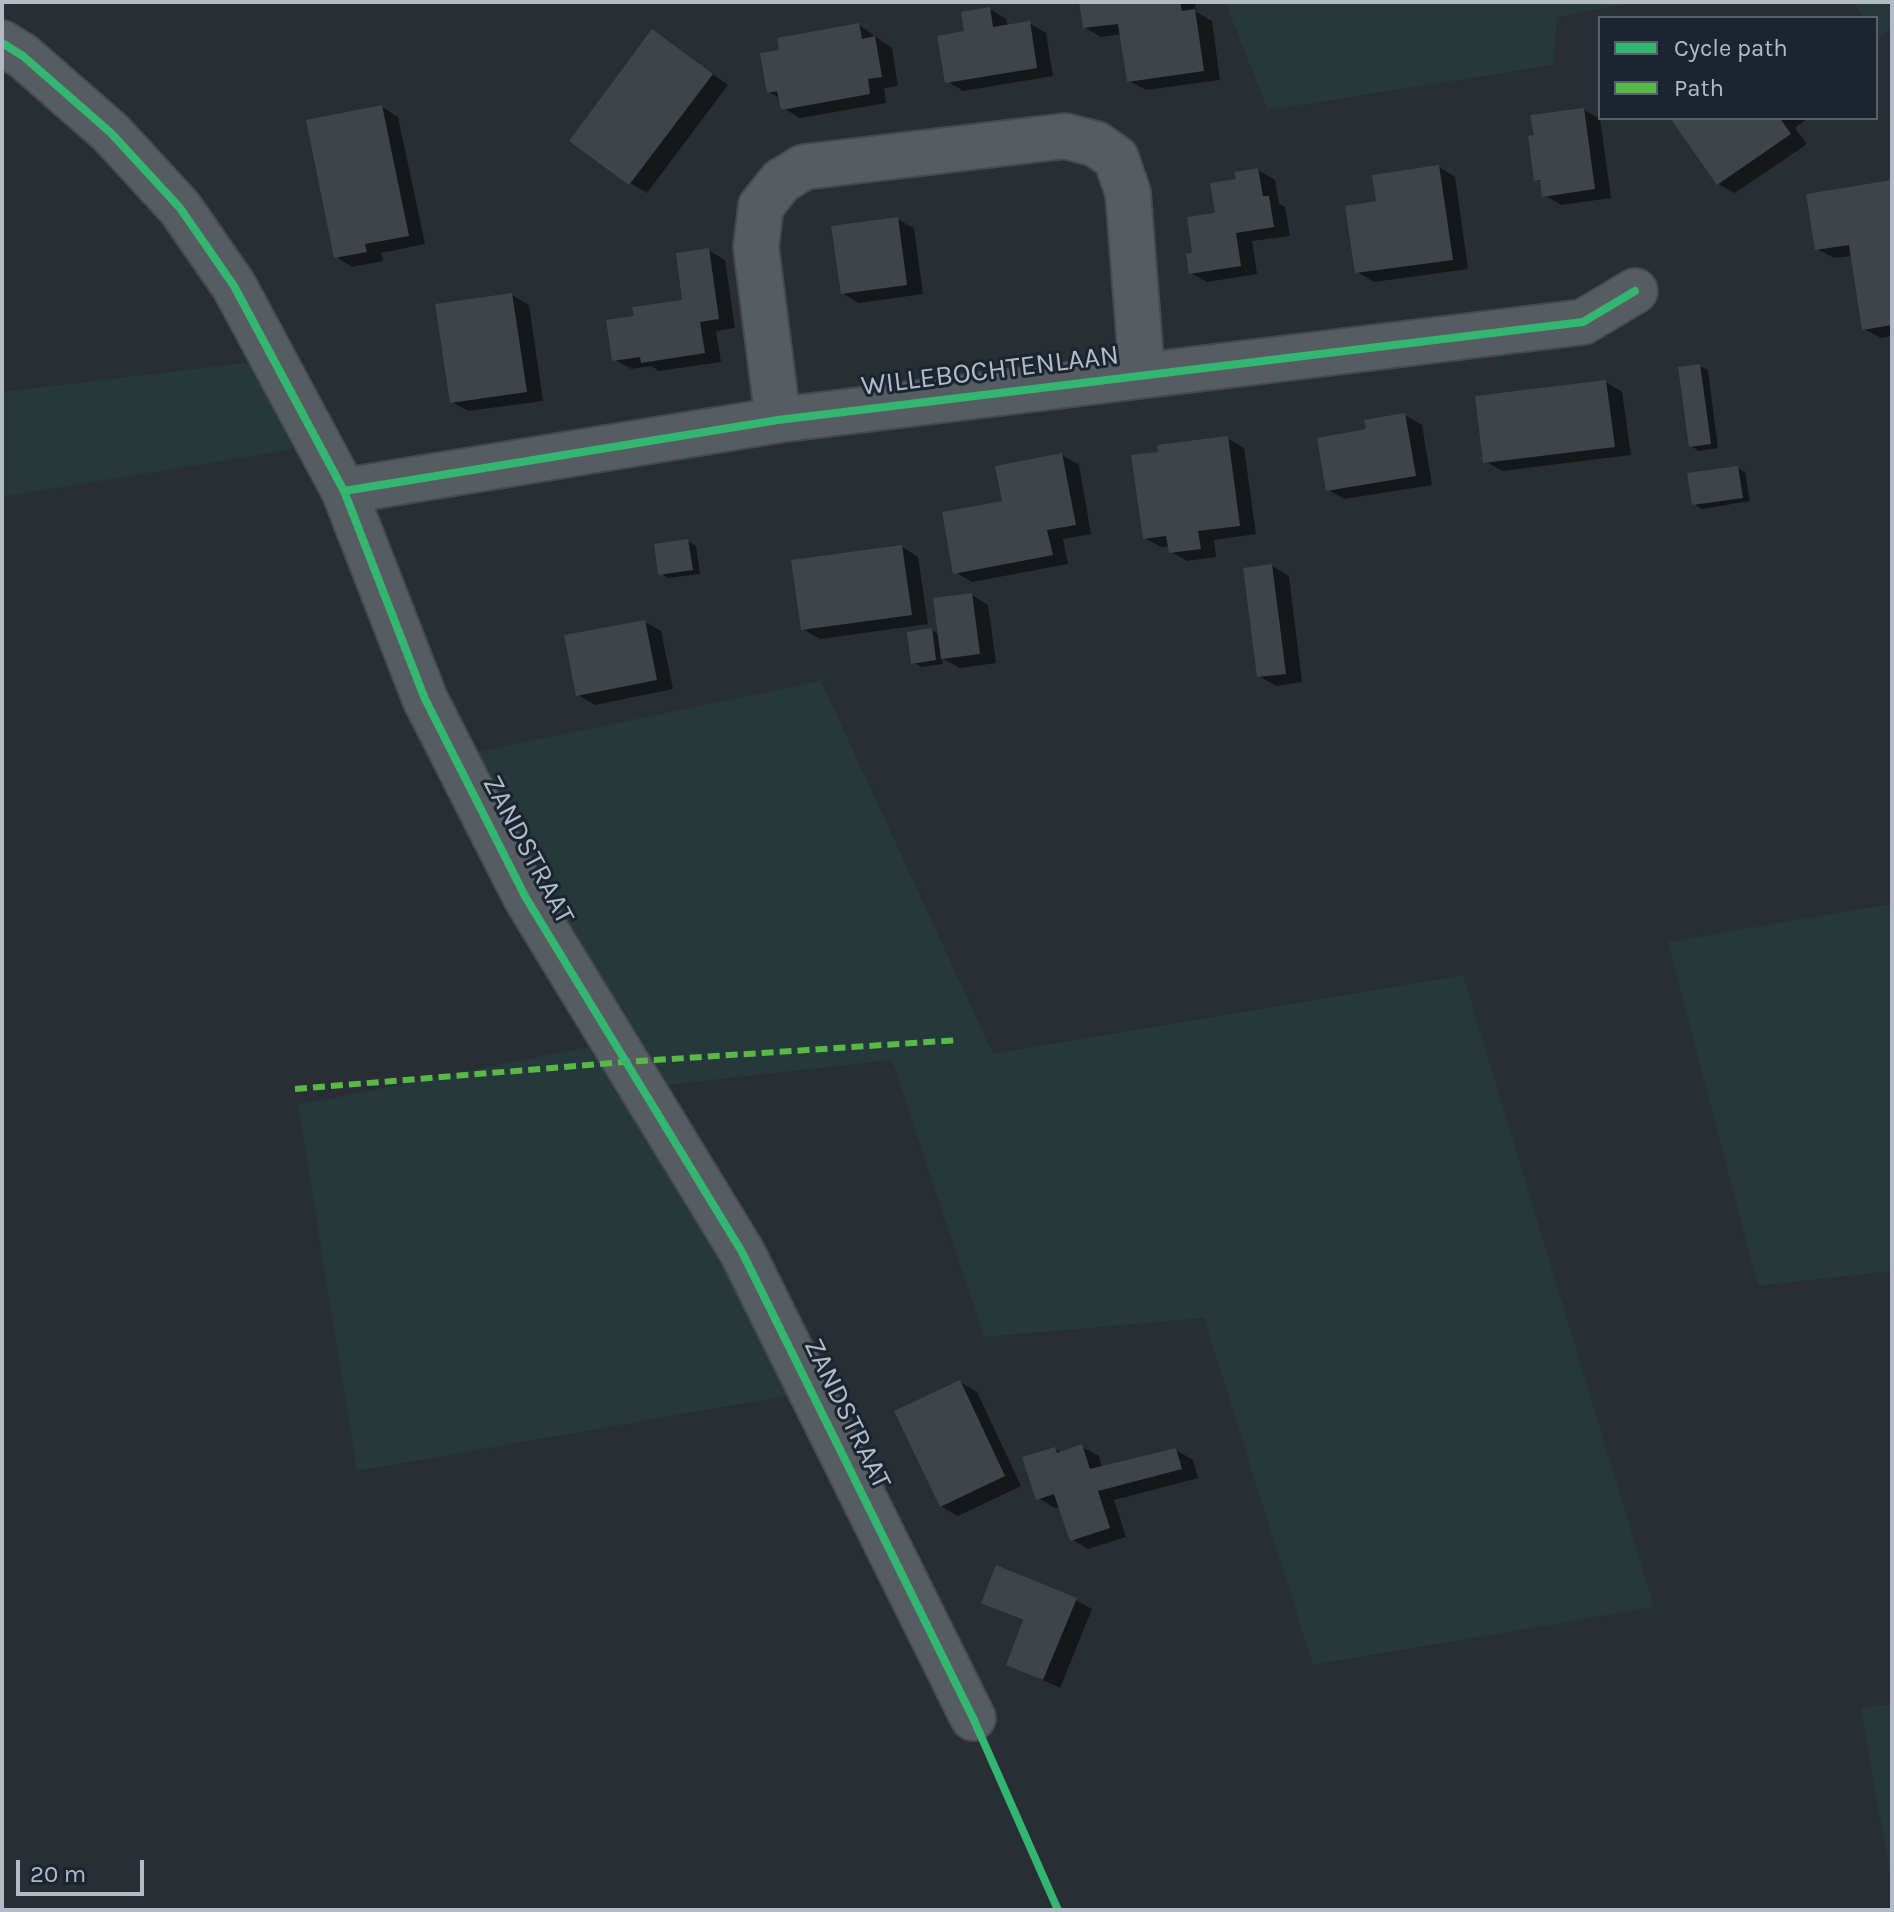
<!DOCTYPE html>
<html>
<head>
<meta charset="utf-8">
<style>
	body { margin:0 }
	#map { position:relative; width:1894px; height:1912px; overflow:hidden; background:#282e34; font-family:Karla,sans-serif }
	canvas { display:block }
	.frame { position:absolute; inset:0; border:4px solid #b1bac6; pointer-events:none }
	.legend { position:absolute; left:1598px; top:16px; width:280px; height:104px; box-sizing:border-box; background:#1b242f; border:2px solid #57606b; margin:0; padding:10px 14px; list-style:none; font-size:24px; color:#b1bac6 }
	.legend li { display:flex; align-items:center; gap:16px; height:40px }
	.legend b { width:40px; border:2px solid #57606b }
	.scale { position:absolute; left:16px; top:1860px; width:128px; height:36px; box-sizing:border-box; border:4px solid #b1bac6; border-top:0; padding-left:10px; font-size:24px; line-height:28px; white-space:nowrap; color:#b1bac6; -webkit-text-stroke:6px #1b242f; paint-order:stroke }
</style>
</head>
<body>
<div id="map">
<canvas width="1894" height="1912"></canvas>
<div class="frame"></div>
<ul class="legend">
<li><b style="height:10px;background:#33b770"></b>Cycle path</li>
<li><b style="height:10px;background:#58b947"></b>Path</li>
</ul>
<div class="scale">20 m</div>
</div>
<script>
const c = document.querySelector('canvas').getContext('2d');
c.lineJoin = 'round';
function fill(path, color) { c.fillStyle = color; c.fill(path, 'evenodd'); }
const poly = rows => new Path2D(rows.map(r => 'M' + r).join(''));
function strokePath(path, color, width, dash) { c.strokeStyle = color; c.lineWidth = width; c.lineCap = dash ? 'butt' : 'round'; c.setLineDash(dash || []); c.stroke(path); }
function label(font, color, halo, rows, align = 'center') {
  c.font = font + ' Karla,sans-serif'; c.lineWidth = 6; c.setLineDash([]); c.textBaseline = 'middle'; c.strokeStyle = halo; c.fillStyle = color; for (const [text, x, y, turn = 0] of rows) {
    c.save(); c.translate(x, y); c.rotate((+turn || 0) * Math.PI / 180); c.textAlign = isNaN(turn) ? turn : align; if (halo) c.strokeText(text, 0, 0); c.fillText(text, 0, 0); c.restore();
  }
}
fill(poly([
	[1225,2,1637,2,1557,17,1553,65,1268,110],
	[1855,2,1892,2,1892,25,1876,41,1876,18,1863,18],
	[253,362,293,449,2,497,2,392],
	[821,681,993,1054,1463,975,1654,1607,1313,1665,1204,1318,984,1337,892,1060,666,1085,537,884,472,753],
	[1892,904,1892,1271,1758,1286,1668,942],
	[588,1047,695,1212,791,1395,357,1471,298,1105],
	[1892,1704,1892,1886,1861,1708]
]), '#25383a');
fill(poly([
	[1081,2,1195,2,1196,12,1212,21,1220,80,1146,90,1129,81,1122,34,1101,37,1084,27],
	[990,9,1006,19,1008,26,1029,23,1046,33,1053,76,963,91,947,81,966,33],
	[859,25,892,48,898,86,884,88,886,103,800,118,783,108,781,99,769,92],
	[653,32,728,85,647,193,630,183],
	[382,107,398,117,425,244,381,253,383,261,352,267,336,257],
	[1584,110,1600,119,1611,198,1561,205,1544,195,1542,183,1536,179],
	[1672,118,1808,118,1795,128,1807,144,1735,193,1718,184],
	[1439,167,1455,177,1468,269,1374,282,1357,272,1378,203],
	[1258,170,1275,180,1279,204,1285,207,1290,236,1252,241,1257,274,1207,282,1191,273,1194,255,1238,181],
	[1892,182,1892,336,1881,338,1864,329,1853,256,1834,258,1817,249],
	[897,219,914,228,923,294,859,303,842,293],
	[708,250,725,260,735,328,716,331,721,362,659,371,651,366,631,369,614,359,636,317,685,301],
	[512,295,529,305,543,401,468,411,452,402],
	[1700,366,1708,370,1718,448,1699,451,1691,446],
	[1606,382,1622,392,1631,455,1502,471,1485,461],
	[1405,415,1422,425,1432,485,1344,499,1327,489,1368,431],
	[1227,438,1244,448,1256,534,1214,540,1216,557,1187,561,1171,552,1170,546,1161,547,1144,538],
	[1062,455,1079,465,1091,534,1063,539,1068,564,972,582,955,572,1004,503],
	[1737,468,1745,472,1750,501,1702,509,1694,504],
	[688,541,696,546,700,574,668,578,660,573],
	[902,547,918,557,928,624,820,639,803,629],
	[1272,566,1289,576,1302,682,1276,686,1259,676],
	[972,595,988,605,996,663,960,668,942,658,943,664,921,667,913,662,932,630,940,635],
	[645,622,661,631,673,689,595,705,578,695],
	[960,1382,977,1392,1021,1486,958,1516,941,1506],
	[1082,1447,1099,1456,1102,1468,1176,1450,1193,1460,1198,1478,1114,1500,1126,1537,1088,1549,1072,1539,1060,1506,1055,1508,1038,1498,1055,1449,1063,1453],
	[1076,1600,1092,1609,1060,1688,1008,1664,1025,1622,983,1602]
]), '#0007');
fill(poly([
	[1079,2,1180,2,1182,11,1195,9,1204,71,1127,82,1118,24,1083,28],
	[990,7,993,27,1030,21,1037,68,945,83,937,36,964,31,961,12],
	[859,23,862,39,875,36,882,77,868,79,870,94,781,110,777,91,767,93,760,53,779,50,777,38],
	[652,29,713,74,629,185,569,141],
	[382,105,409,236,365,244,367,252,334,258,306,120],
	[1584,108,1595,189,1542,197,1540,180,1534,181,1528,136,1534,135,1530,115],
	[1670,118,1780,118,1791,134,1717,185],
	[1439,165,1453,260,1355,273,1345,206,1376,201,1372,175],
	[1258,168,1263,196,1269,196,1274,227,1236,233,1241,266,1189,274,1186,254,1192,253,1187,217,1215,213,1210,183,1236,179,1234,172],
	[1892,180,1892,325,1862,330,1849,245,1815,250,1806,194],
	[898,217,907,285,841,294,831,226],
	[709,248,719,319,700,322,705,353,641,363,640,357,612,361,606,320,634,316,632,307,682,300,676,253],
	[512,293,527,392,450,403,435,304],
	[1700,364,1711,444,1689,447,1678,367],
	[1606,380,1615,447,1483,463,1475,396],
	[1405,413,1416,476,1326,491,1317,438,1366,429,1364,420],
	[1228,436,1240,526,1198,531,1201,549,1169,553,1166,536,1143,539,1131,455,1158,452,1157,445],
	[1062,453,1076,525,1047,530,1053,555,953,574,942,512,1002,501,995,466],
	[1738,466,1743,498,1692,505,1687,473],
	[688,539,693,570,658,575,654,544],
	[902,545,912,615,801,630,791,560],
	[1272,564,1286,674,1257,677,1243,568],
	[972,593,980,654,941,659,933,598],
	[645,620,657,680,576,696,564,635],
	[932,628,936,660,911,664,907,632],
	[960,1380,1005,1476,940,1507,894,1411],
	[1082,1444,1090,1469,1176,1448,1182,1469,1098,1491,1110,1528,1070,1541,1054,1494,1036,1500,1022,1457,1055,1447,1057,1453],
	[996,1565,1077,1598,1043,1680,1006,1665,1023,1620,981,1603]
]), '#3f444a');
const minor = poly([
	[2,43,23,56,111,133,180,208,234,286,344,491,425,699,526,898,742,1252,973,1718],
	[778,420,756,247,761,206,781,181,804,167,1065,136,1096,144,1116,158,1128,193,1142,374],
	[344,491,778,420,1583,322,1635,291]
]);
strokePath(minor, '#464a4f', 48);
strokePath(minor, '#575c63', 44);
strokePath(poly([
	[295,1089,625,1062,959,1040]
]), '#58b947', 6, [12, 6]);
strokePath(poly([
	[2,43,23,56,111,133,180,208,234,286,344,491,425,699,526,898,742,1252,973,1718,1058,1910],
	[344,491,778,420,1583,322,1635,291]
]), '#33b770', 8);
label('28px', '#b1bac6', '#1b242f', [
	["WILLEBOCHTENLAAN",990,371,-7],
	["ZANDSTRAAT",528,850,62],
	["ZANDSTRAAT",847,1414,64]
]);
</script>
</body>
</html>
